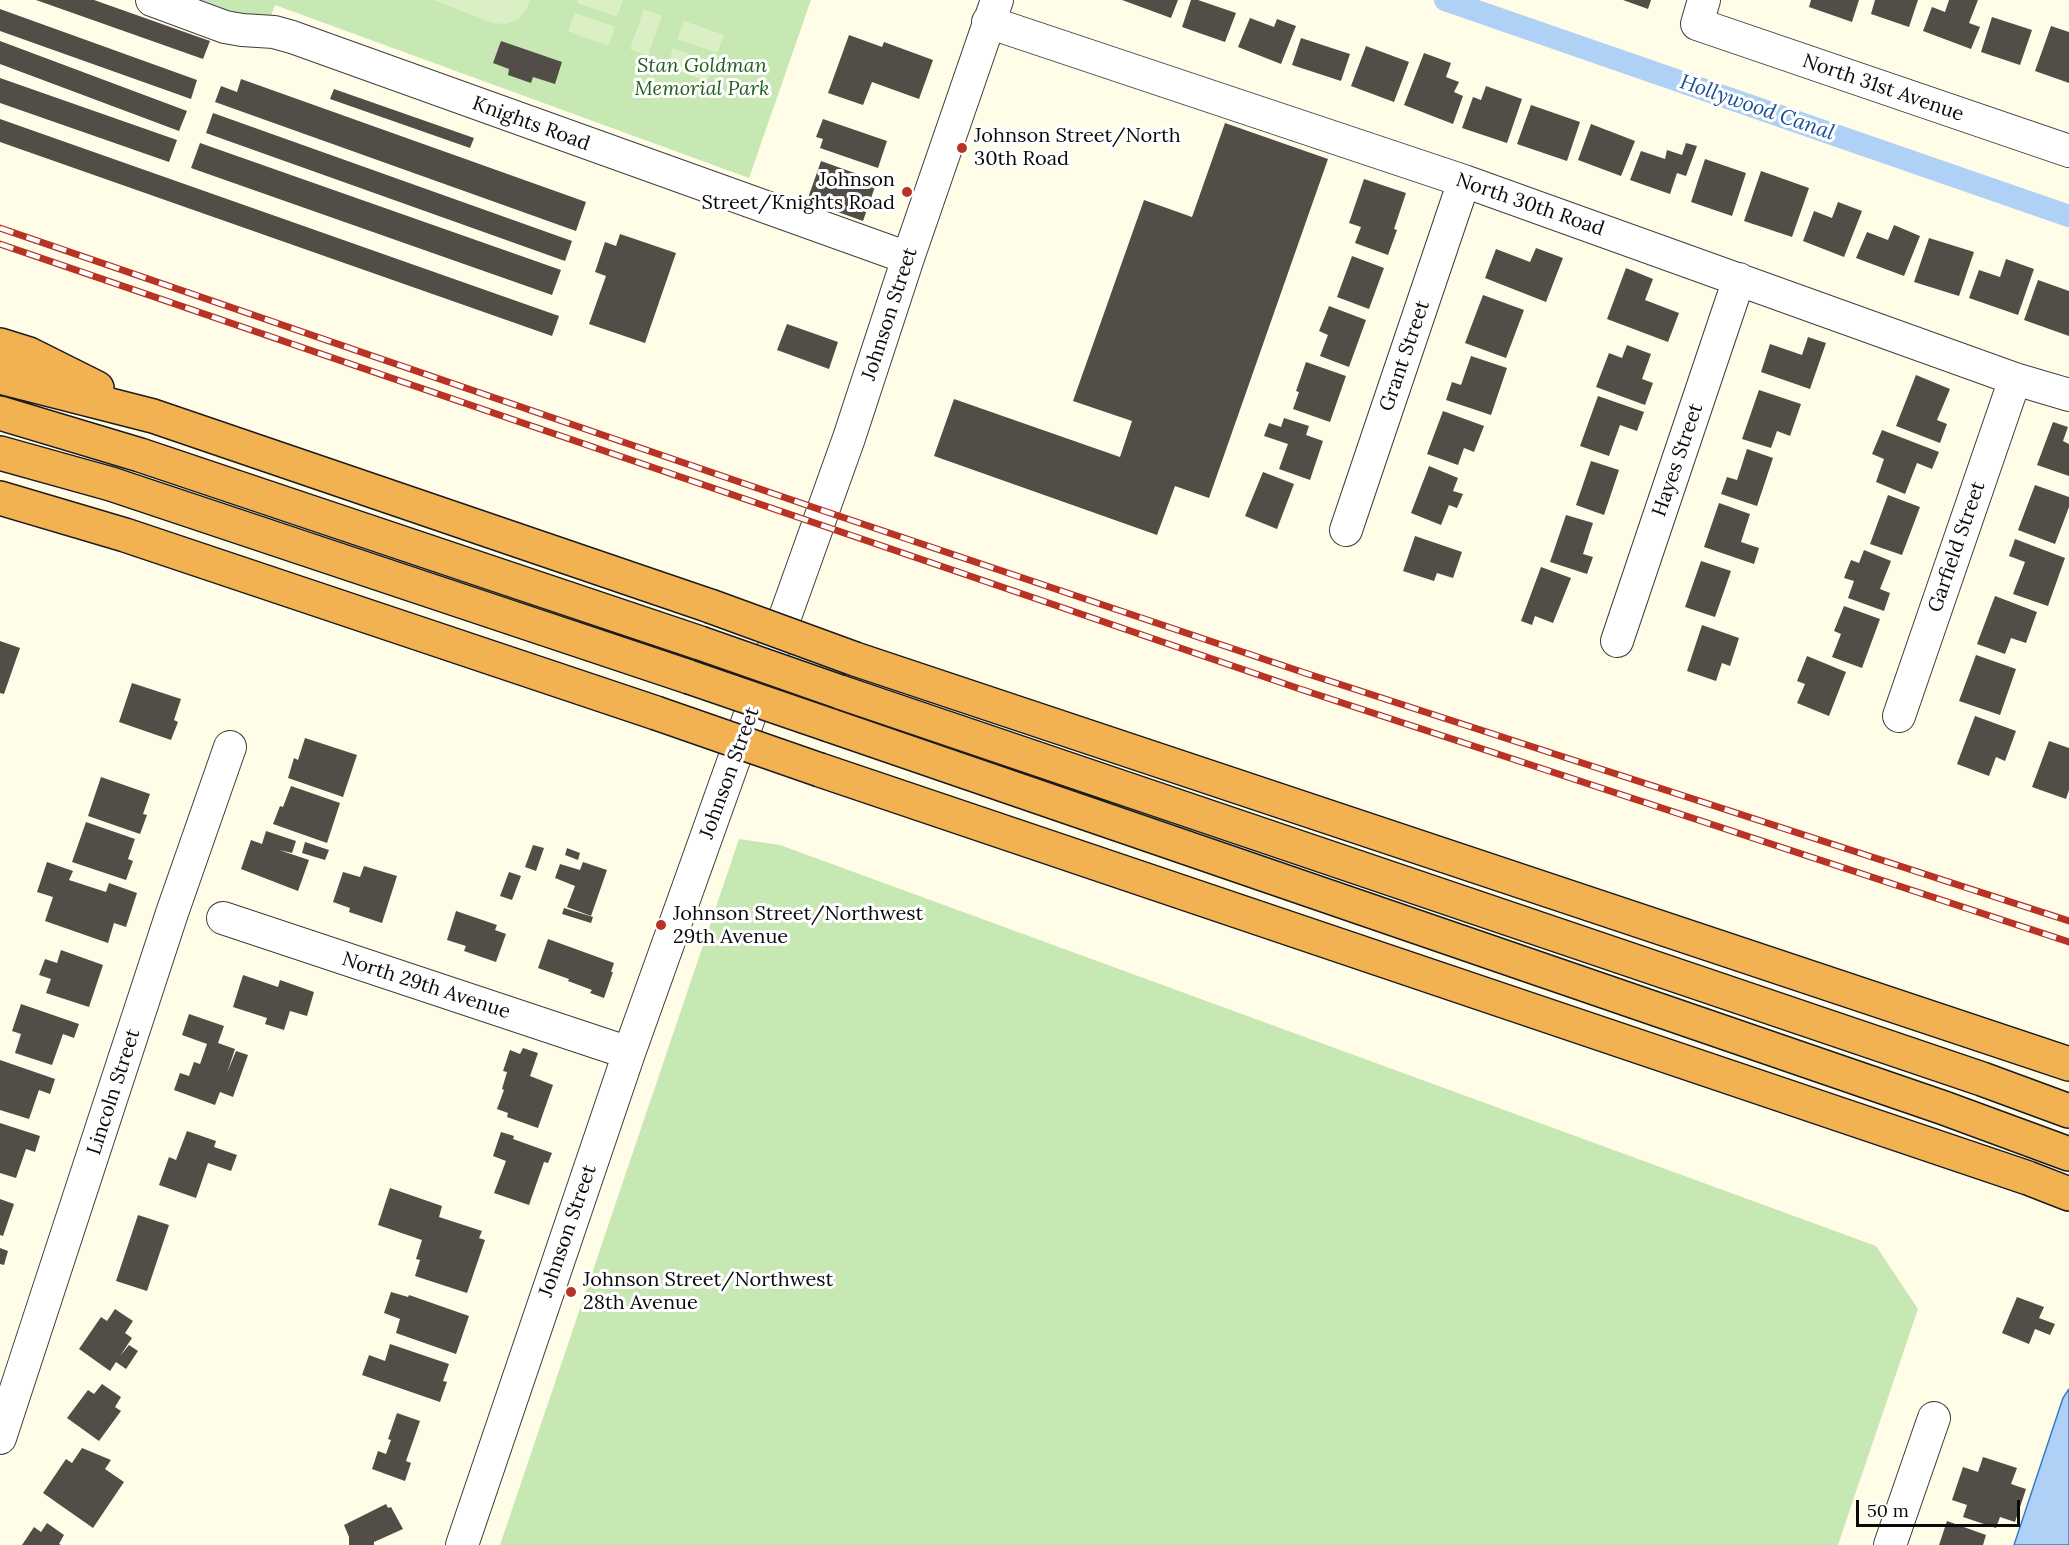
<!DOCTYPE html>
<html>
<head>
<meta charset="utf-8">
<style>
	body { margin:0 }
	#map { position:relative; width:2069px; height:1545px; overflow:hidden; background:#fffde8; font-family:Lora,serif }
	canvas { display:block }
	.scale { position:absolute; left:1856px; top:1500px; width:164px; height:27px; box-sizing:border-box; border:3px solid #0a0a0a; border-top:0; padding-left:8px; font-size:18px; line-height:21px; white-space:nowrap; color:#0a0a0a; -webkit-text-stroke:4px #fff; paint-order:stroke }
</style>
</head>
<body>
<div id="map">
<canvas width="2069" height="1545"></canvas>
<div class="scale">50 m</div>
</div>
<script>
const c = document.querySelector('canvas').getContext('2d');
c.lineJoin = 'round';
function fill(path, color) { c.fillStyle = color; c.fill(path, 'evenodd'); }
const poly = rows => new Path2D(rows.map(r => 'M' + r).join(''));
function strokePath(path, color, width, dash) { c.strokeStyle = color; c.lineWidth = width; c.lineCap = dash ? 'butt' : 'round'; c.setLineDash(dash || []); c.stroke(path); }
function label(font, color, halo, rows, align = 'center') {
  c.font = font + ' Lora,serif'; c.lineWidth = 6; c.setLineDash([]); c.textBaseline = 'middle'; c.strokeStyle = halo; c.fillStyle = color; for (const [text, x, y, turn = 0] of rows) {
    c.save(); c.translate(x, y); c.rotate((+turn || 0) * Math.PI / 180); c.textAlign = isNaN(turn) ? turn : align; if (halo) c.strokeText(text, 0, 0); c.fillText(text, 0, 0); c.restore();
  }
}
fill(poly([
	[185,0,811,0,749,178,275,5,266,30],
	[739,839,780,845,1876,1246,1918,1309,1838,1545,500,1545]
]), '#c7e7b3');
fill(poly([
	[433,0,530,0,527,8,519,19,506,24,493,23],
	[578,0,623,0,617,17,577,3],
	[644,9,662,16,648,56,630,49],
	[575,13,615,27,608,46,568,31],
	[684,21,724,35,717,53,677,39],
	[673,48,713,63,707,81,667,67]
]), '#dbefc5');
const water = poly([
	[2069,1389,2069,1545,2014,1545,2063,1398,2069,1389]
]);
fill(water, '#aed1f5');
strokePath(water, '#367bcb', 1.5);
strokePath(poly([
	[1445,0,2069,216]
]), '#aed1f5', 22);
fill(poly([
	[36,0,94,0,210,41,203,59],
	[1122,0,1178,0,1171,18],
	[1191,0,1198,0,1236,13,1225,42,1182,27],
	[1623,0,1651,0,1648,9],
	[1811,0,1859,0,1852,22,1809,7],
	[1875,0,1918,0,1909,27,1871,14],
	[1949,0,1978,0,1969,23,1980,27,1971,49,1923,31,1932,7,1945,12],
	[0,9,197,80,191,99,0,31],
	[1992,17,2032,30,2020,65,1981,52],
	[1250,18,1274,27,1277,19,1296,26,1281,64,1238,47],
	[2051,26,2069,32,2069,83,2035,71],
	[849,35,882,47,884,42,933,60,919,99,872,82,863,105,828,93],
	[1301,38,1350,54,1341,81,1292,65],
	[0,41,187,111,179,131,0,64],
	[501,41,562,62,555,84,533,77,531,83,508,75,509,69,493,63],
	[1366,46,1409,62,1394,102,1351,86],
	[1424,53,1451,63,1446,77,1459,82,1454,92,1463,96,1453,124,1404,105],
	[0,78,177,140,169,162,0,103],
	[241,79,586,202,576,231,215,102,221,86,237,92],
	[1486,86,1522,99,1507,143,1462,128,1473,97,1481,100],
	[334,89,474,138,470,148,330,99],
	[1531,105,1580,122,1567,161,1517,144],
	[213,113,572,241,565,261,206,133],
	[0,119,559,316,552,336,0,142],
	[823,119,887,141,878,168,820,148,823,139,816,137],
	[1225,123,1328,159,1209,498,1175,486,1157,535,934,456,954,399,1120,457,1132,421,1073,401,1144,200,1192,217],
	[1591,124,1635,141,1621,176,1578,160],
	[200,143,561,270,552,295,191,168],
	[1686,143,1697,146,1686,176,1677,173,1670,194,1630,180,1641,151,1665,159,1667,150,1682,155],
	[1705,159,1746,173,1732,216,1691,202],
	[821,161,877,181,863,221,807,201],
	[1761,171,1809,188,1792,237,1744,221],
	[1364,179,1406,193,1394,229,1397,230,1388,255,1355,243,1361,227,1349,223],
	[1838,202,1862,211,1844,257,1803,241,1814,211,1832,218],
	[1894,225,1920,236,1904,276,1856,258,1867,232,1888,240],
	[620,234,676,253,645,343,589,324,606,276,595,272,605,242,616,246],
	[1929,238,1974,252,1959,296,1914,282],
	[1536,248,1563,258,1546,302,1485,278,1496,249,1530,262],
	[1352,256,1384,268,1369,309,1337,297],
	[2006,259,2034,269,2018,315,1969,298,1979,270,2000,277],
	[1626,268,1653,279,1645,300,1679,313,1668,342,1607,319],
	[2038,280,2069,291,2069,336,2024,320],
	[1483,295,1524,310,1506,358,1465,343],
	[1329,306,1366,320,1349,367,1320,356,1328,335,1319,331],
	[787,324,838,342,829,369,777,350],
	[1808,337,1826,343,1810,389,1761,372,1770,344,1802,355],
	[1627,345,1651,354,1642,379,1653,383,1645,405,1596,387,1609,353,1622,358],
	[1471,356,1507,368,1491,415,1446,400,1452,382,1461,385],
	[1306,362,1346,376,1330,422,1293,409,1299,392,1296,391],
	[1916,375,1950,389,1937,420,1947,424,1940,443,1896,426],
	[1759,390,1801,404,1790,436,1777,431,1771,448,1742,439],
	[1598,396,1644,412,1637,431,1620,425,1609,456,1580,446],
	[1443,411,1484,426,1474,452,1464,448,1458,465,1427,454],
	[1284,418,1309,426,1306,435,1323,441,1310,480,1279,469,1288,444,1264,436,1269,423,1281,427],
	[2053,422,2068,427,2063,441,2069,444,2069,476,2037,465],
	[1882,430,1939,452,1932,469,1917,463,1905,494,1876,482,1884,459,1872,454],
	[1747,449,1773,458,1757,506,1721,494,1727,477,1737,480],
	[1591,461,1619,470,1604,515,1576,505],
	[1429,466,1458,478,1453,491,1463,494,1457,508,1449,505,1441,525,1411,513],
	[1263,472,1294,484,1277,529,1245,516],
	[2035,485,2069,497,2069,507,2055,544,2018,530],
	[1888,495,1920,507,1902,555,1870,544],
	[1719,503,1750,514,1741,542,1759,548,1754,564,1704,547],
	[1566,515,1593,523,1583,554,1593,557,1587,574,1550,562],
	[1415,536,1462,552,1453,578,1437,573,1434,581,1403,571],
	[2015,539,2065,558,2048,606,2013,594,2025,562,2009,556],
	[1864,550,1891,561,1880,589,1890,593,1884,611,1848,598,1854,581,1844,578,1851,560,1859,563],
	[1701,561,1731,571,1715,617,1685,607],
	[1541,567,1571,578,1553,623,1535,616,1532,625,1521,621],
	[1995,596,2037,612,2026,643,2011,638,2005,654,1977,644],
	[1844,606,1880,619,1862,668,1832,657,1841,634,1834,631],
	[1702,625,1739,638,1730,666,1722,663,1716,681,1687,671],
	[0,641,20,648,4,694,0,693],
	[1976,655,2016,669,2000,715,1959,701],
	[1807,656,1846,672,1829,716,1797,703,1805,684,1797,681],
	[132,683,181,699,174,720,178,722,171,740,119,722],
	[1975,716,2016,731,2005,761,1996,757,1989,776,1957,764],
	[305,738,357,755,343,797,288,778,294,758,298,760],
	[2049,741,2069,748,2069,790,2066,799,2032,787],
	[101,777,150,794,143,814,147,815,140,834,88,816],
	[291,786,340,803,327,843,273,824,280,806,283,807],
	[86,822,135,839,128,859,133,861,126,880,72,862],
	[266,831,296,841,292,853,279,850,309,860,298,891,241,869,251,840,262,844],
	[305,842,329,850,325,860,302,853],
	[533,845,544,848,536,871,525,867],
	[567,848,580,853,578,860,565,855],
	[47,862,73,871,69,880,106,892,109,883,137,893,126,927,114,923,108,943,45,921,53,897,37,892],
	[583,862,607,870,591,916,567,907,575,886,555,878,560,864,580,870],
	[364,866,397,876,382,923,349,912,350,908,333,902,343,872,360,877],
	[509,872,521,876,512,900,500,896],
	[564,908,593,917,591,923,562,914],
	[456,911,497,925,495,930,506,934,496,962,464,951,466,946,447,940],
	[548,939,614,963,611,972,613,972,604,998,590,993,592,990,568,981,569,979,538,968],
	[61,950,103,965,89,1007,46,993,51,979,39,975,45,959,57,963],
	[243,975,278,987,280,980,314,992,307,1016,290,1011,284,1030,265,1024,267,1018,233,1007],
	[21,1004,79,1024,74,1038,63,1034,52,1065,15,1053,21,1034,12,1031],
	[189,1014,224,1026,218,1043,235,1049,227,1073,236,1051,248,1055,233,1097,220,1092,215,1105,174,1090,180,1073,189,1076,194,1062,200,1064,207,1044,182,1035],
	[523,1048,538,1053,530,1076,553,1085,538,1128,507,1117,508,1113,497,1109,504,1090,502,1089,507,1072,503,1071,510,1050,520,1054],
	[0,1060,55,1079,50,1094,39,1090,29,1119,0,1110],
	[0,1123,40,1136,35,1152,26,1149,16,1178,0,1173],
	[187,1131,216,1141,214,1147,237,1155,231,1171,208,1163,196,1198,159,1185,169,1157,176,1160],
	[501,1132,514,1136,513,1139,552,1153,548,1163,544,1162,529,1205,494,1193,506,1161,493,1156],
	[390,1188,442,1206,439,1217,482,1231,479,1238,485,1240,467,1293,415,1276,420,1260,416,1259,422,1240,378,1225],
	[0,1199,14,1204,3,1236,0,1235],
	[138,1215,169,1225,147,1291,116,1281],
	[0,1248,8,1251,4,1265,0,1264],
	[391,1292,408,1297,409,1295,469,1316,456,1354,396,1333,400,1319,384,1313],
	[2017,1297,2044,1307,2039,1318,2055,1324,2050,1335,2035,1329,2029,1344,2002,1333],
	[115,1309,133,1321,125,1333,132,1338,120,1356,129,1345,138,1351,126,1369,116,1362,110,1371,79,1349,101,1317,107,1321],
	[390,1344,449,1364,443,1381,447,1382,440,1402,362,1375,369,1355,385,1361],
	[102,1384,121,1397,115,1407,121,1411,99,1441,67,1418,88,1390,94,1394],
	[397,1413,420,1421,406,1461,411,1463,405,1481,372,1469,378,1451,386,1454,391,1440,388,1439],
	[82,1448,111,1460,105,1469,124,1482,93,1528,43,1493,66,1459,72,1463],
	[1983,1457,2017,1468,2011,1484,2026,1489,2015,1522,2000,1517,1996,1528,1963,1517,1967,1505,1952,1500,1963,1467,1978,1472],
	[386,1504,388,1508,391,1507,403,1529,374,1542,374,1545,349,1545,349,1537,344,1525],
	[1947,1521,1986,1535,1983,1545,1939,1545],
	[47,1523,64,1535,59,1544,61,1545,22,1545,34,1527,41,1532]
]), '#534d47');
const minor = poly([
	[152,0,225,27,242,30,274,32,292,37,908,258],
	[1704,0,1697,24,2069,151],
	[988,22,1464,181,2015,379,2069,395],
	[1346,530,1464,181],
	[1617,641,1739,279],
	[1899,716,2015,379],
	[223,918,629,1053],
	[0,1438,172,913,230,747],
	[462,1545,629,1053,849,438,908,258,997,0],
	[1890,1545,1934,1418]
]);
const highway = poly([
	[0,345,29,354,97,388],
	[0,377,153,416,710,606],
	[0,413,140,455,700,643],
	[0,453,111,484,689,677],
	[0,498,125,535,656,713],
	[855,659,2069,1064],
	[840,692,1982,1079,2069,1111],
	[829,725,1944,1108,2069,1154],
	[820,770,2028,1178,2069,1194]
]);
strokePath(minor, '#3d3d3d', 34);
strokePath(highway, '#1b1b1b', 36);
strokePath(minor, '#fff', 32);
strokePath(highway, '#f3b252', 33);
const rail = poly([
	[0,228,824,511,1305,673,2069,921],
	[0,244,1300,689,2069,942]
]);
strokePath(rail, '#b83325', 7);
strokePath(rail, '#fff', 4.5, [14]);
const highwayBridge = poly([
	[710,606,855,659],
	[700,643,840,692],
	[689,677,829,725],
	[656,713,820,770]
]);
strokePath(highwayBridge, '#1b1b1b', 36, []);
strokePath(highwayBridge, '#f3b252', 33);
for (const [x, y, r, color] of [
	[962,148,6,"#b83325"],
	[907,192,6,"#b83325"],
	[661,925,6,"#b83325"],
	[571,1292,6,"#b83325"]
]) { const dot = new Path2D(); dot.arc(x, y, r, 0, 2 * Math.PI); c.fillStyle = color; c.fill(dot); strokePath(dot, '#fff', 2); }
label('italic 20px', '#21601d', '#fff', [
	["Stan Goldman",702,66],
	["Memorial Park",702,89]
]);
label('20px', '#0a0a0a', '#fff', [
	["North 31st Avenue",1883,88,19],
	["Knights Road",531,124,20],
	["North 30th Road",1530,205,19],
	["Johnson Street",890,314,-72],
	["Grant Street",1405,356,-71],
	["Hayes Street",1678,460,-71],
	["Garfield Street",1957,547,-71],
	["Johnson Street",730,773,-70],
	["North 29th Avenue",426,986,18],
	["Lincoln Street",114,1092,-72],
	["Johnson Street",568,1231,-71]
]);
label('20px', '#0a0a0a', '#fff', [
	["Johnson Street/North",974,136],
	["30th Road",974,159],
	["Johnson",895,180,"right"],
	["Street/Knights Road",895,203,"right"],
	["Johnson Street/Northwest",673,914],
	["29th Avenue",673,937],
	["Johnson Street/Northwest",583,1280],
	["28th Avenue",583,1303]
], 'left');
label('italic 21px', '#174e99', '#fff', [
	["Hollywood Canal",1757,108,19]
]);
</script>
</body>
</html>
